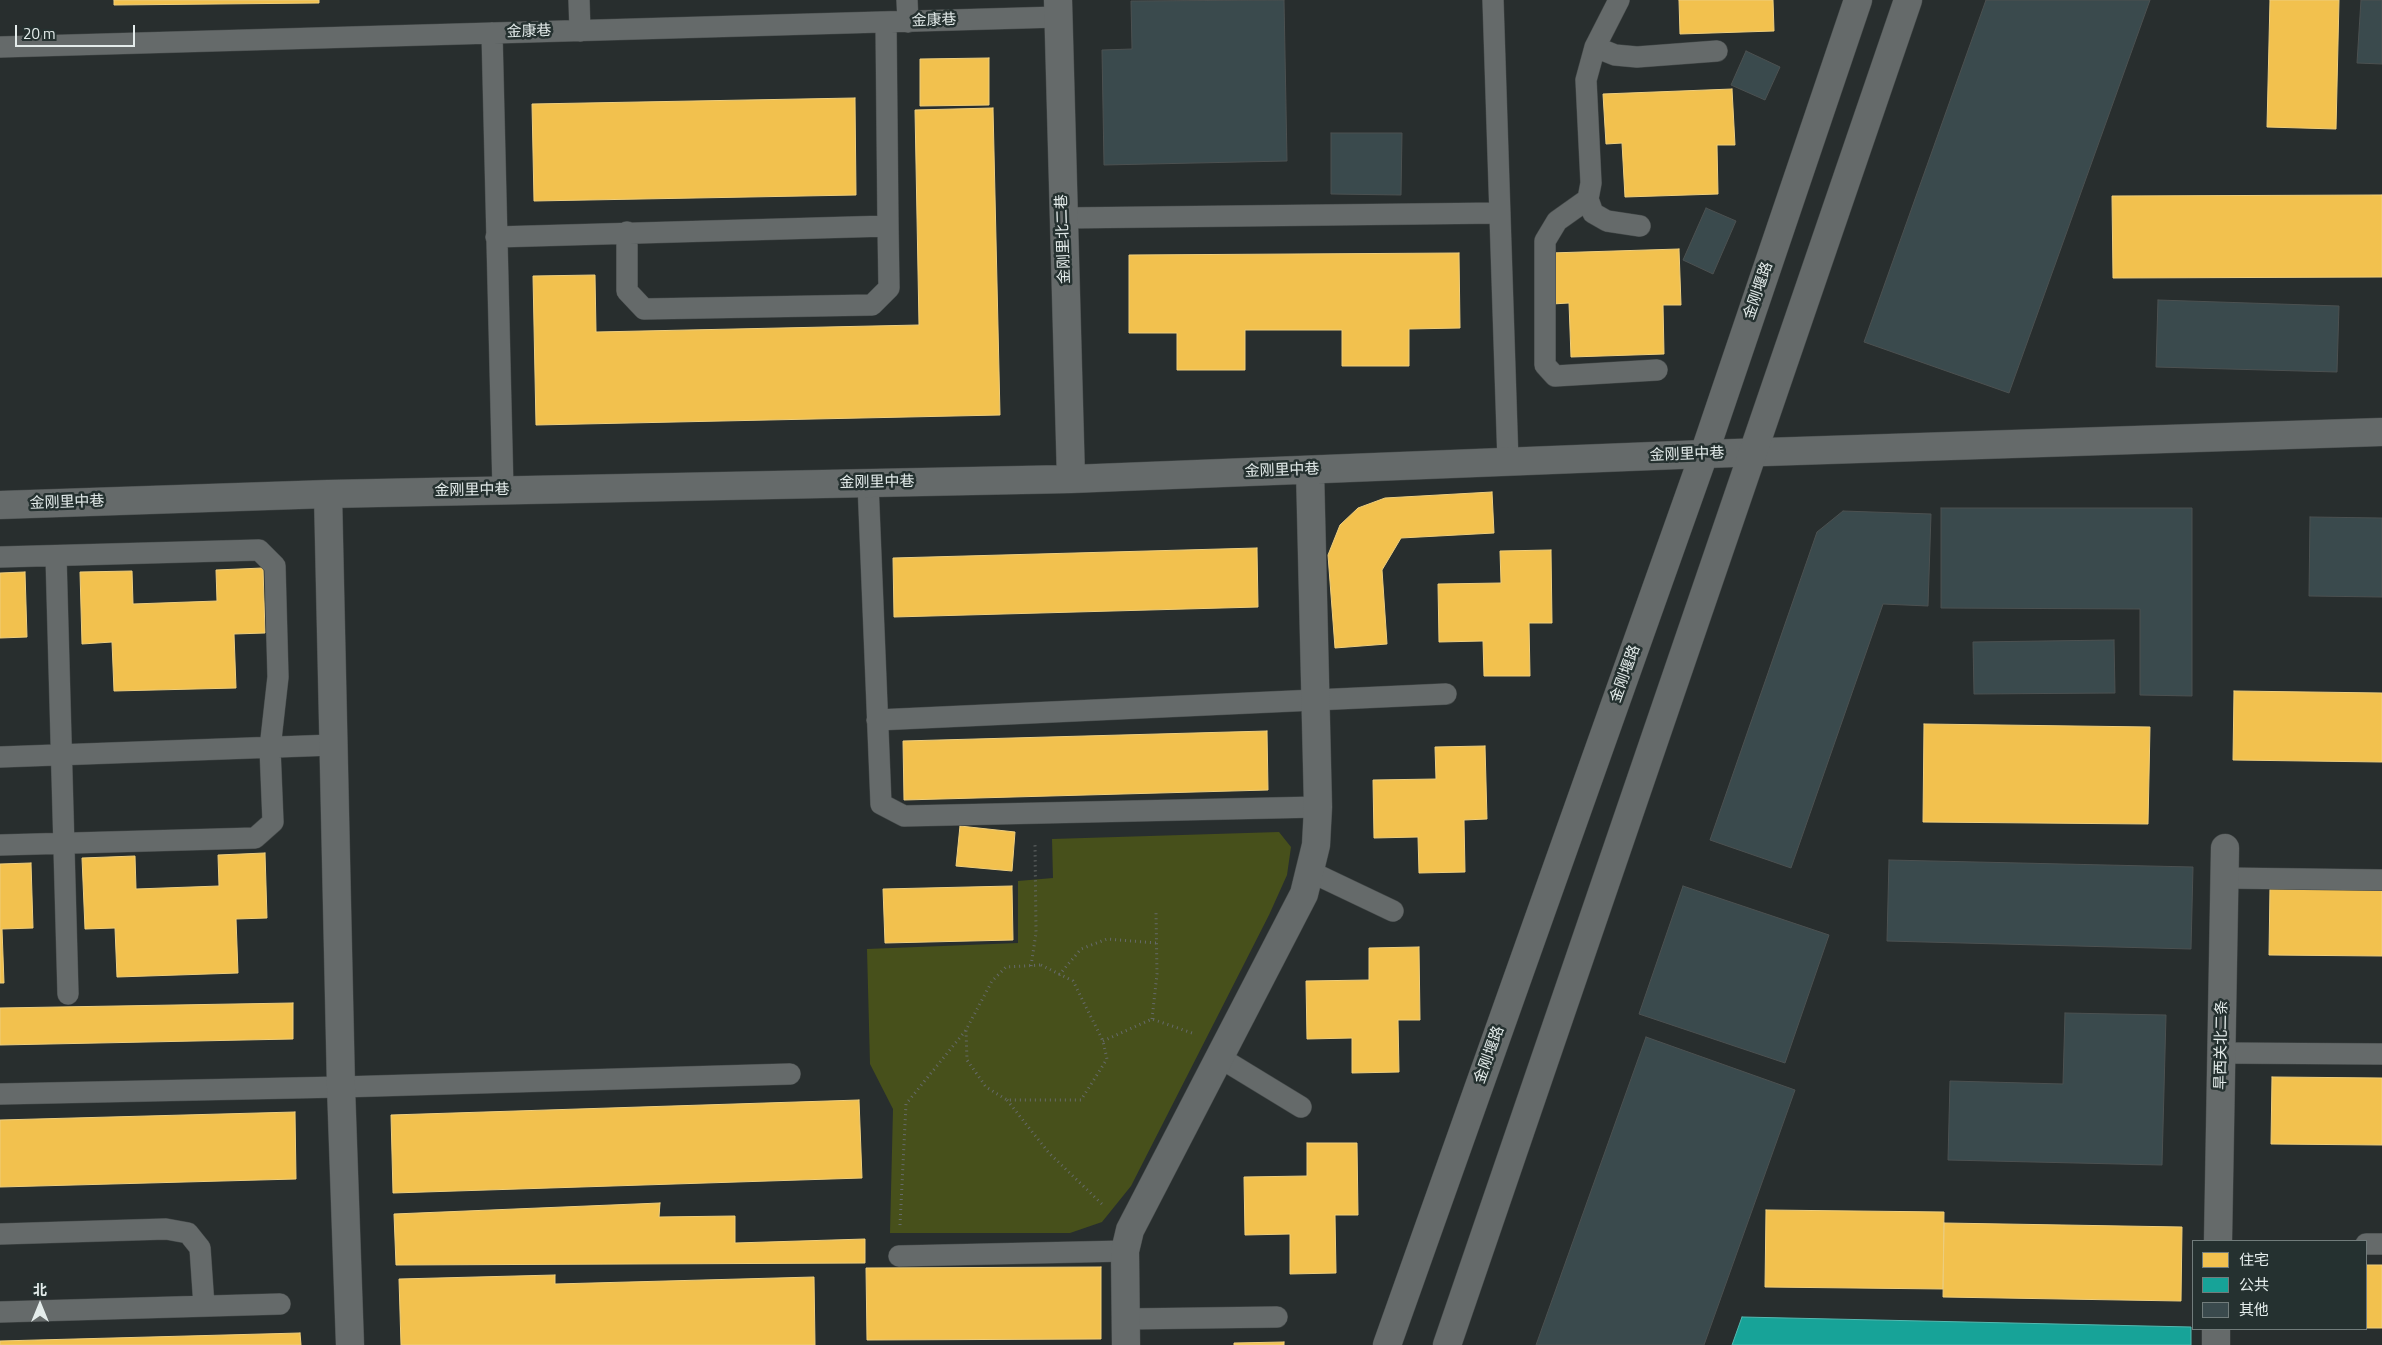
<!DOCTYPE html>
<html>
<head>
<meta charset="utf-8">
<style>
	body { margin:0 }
	#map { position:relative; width:2382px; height:1345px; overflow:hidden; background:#282e2e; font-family:"Titillium Web","Noto Sans SC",sans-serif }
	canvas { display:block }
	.legend { position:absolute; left:2192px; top:1240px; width:175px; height:90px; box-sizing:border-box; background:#253130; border:1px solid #717c7b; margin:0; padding:6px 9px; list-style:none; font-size:15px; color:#e4eceb }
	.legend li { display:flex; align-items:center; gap:10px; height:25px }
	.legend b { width:25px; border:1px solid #717c7b }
	.north { position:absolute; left:15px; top:1280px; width:50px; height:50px; -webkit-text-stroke:4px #253130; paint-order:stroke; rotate:0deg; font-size:14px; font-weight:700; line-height:20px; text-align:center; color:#e4eceb }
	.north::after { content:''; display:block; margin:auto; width:18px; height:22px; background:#e4eceb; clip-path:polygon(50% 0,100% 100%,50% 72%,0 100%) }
	.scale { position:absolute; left:15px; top:25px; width:120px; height:22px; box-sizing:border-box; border:2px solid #e4eceb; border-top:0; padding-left:6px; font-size:15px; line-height:18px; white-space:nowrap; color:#e4eceb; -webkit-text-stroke:4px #253130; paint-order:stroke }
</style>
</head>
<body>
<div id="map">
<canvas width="2382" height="1345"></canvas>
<ul class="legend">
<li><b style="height:14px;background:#f2c14e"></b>住宅</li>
<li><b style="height:14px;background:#17a398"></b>公共</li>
<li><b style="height:14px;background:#3a4a4d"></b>其他</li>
</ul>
<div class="north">北</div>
<div class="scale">20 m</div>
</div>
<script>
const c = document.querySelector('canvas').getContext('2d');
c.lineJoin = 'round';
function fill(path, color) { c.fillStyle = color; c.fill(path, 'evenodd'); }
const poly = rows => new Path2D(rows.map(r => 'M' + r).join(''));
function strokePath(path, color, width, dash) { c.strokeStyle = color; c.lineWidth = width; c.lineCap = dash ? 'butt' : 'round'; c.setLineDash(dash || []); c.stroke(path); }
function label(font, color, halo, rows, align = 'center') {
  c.font = font + ' "Titillium Web","Noto Sans SC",sans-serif'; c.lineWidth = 5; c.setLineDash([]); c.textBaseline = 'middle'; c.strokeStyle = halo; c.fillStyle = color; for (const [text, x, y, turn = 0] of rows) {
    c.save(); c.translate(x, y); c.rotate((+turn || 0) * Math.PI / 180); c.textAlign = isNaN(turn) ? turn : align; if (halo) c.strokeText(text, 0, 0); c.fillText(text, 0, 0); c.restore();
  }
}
fill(poly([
	[1279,832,1291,847,1287,875,1269,915,1131,1186,1102,1222,1070,1233,890,1233,893,1109,870,1064,867,949,1018,943,1018,881,1053,878,1052,839]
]), '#47501b');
const homes = poly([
	[114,0,319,0,319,3,114,5,114,0],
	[1679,0,1773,0,1774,31,1680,34,1679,0],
	[2270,0,2339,0,2336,129,2267,127,2270,0],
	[989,58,989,105,920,106,920,59,989,58],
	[1732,89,1735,145,1717,145,1718,194,1625,197,1622,143,1606,144,1603,94,1732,89],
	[855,98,856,195,534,201,532,104,855,98],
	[993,108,1000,415,536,425,533,276,595,275,596,332,919,325,915,110,993,108],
	[2382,195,2382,277,2113,278,2112,196,2382,195],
	[1679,249,1681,305,1663,305,1664,354,1571,357,1569,303,1552,304,1550,253,1679,249],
	[1459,253,1460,328,1409,329,1409,366,1342,366,1342,330,1245,330,1245,370,1177,370,1177,333,1129,333,1129,255,1459,253],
	[1492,492,1494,533,1401,538,1382,570,1387,644,1335,648,1328,555,1340,525,1358,508,1385,498,1492,492],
	[1257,548,1258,607,894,617,893,558,1257,548],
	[1551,550,1552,623,1529,623,1530,676,1484,676,1483,641,1439,642,1438,584,1501,583,1500,551,1551,550],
	[263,568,265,633,234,634,236,688,114,691,112,642,82,644,80,572,132,571,133,604,217,601,216,570,263,568],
	[25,572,27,637,0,638,0,573,25,572],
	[2234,691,2382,693,2382,762,2233,760,2234,691],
	[1924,724,2150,727,2148,824,1923,822,1924,724],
	[1267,731,1268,790,904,800,903,741,1267,731],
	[1485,746,1487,819,1464,820,1465,872,1419,873,1418,837,1374,838,1373,780,1436,779,1435,747,1485,746],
	[960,826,1015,832,1012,871,956,866,960,826],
	[265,853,267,918,236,919,238,973,117,977,115,928,85,929,82,858,135,856,136,889,219,886,218,855,265,853],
	[31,863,33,928,2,929,4,983,0,983,0,864,31,863],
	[1012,886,1013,940,885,943,883,889,1012,886],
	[2270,887,2382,889,2382,956,2269,955,2270,887],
	[1419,947,1420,1020,1398,1020,1399,1072,1352,1073,1352,1038,1307,1039,1306,981,1369,980,1369,948,1419,947],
	[293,1003,293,1039,0,1045,0,1008,293,1003],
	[2272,1077,2382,1078,2382,1145,2271,1144,2272,1077],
	[859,1100,862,1178,393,1193,391,1115,859,1100],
	[295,1112,296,1179,0,1187,0,1120,295,1112],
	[1307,1143,1357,1143,1358,1215,1335,1215,1336,1273,1290,1274,1290,1234,1245,1235,1244,1177,1307,1176,1307,1143],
	[660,1203,659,1217,735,1216,735,1243,865,1239,865,1263,396,1265,394,1214,660,1203],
	[1766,1210,1944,1212,1943,1289,1765,1287,1766,1210],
	[1944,1223,2182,1227,2181,1301,1943,1297,1944,1223],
	[2366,1265,2382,1265,2382,1328,2366,1328,2366,1265],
	[1101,1267,1101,1339,867,1340,866,1268,1101,1267],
	[555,1275,555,1284,814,1277,815,1345,401,1345,399,1279,555,1275],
	[300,1333,301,1345,0,1345,0,1341,300,1333],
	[1284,1342,1284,1345,1234,1345,1234,1343,1284,1342]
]);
fill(homes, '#f2c14e');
strokePath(homes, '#eece7d', 1);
const public = poly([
	[1742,1317,2191,1327,2191,1345,1732,1345,1742,1317]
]);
fill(public, '#17a398');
strokePath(public, '#54b9b1', 1);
const building = poly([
	[1284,0,1287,161,1104,165,1102,50,1132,49,1131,1,1284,0],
	[1986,0,2150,0,2009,393,1864,342,1986,0],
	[2361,0,2382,0,2382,64,2357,63,2361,0],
	[1746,51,1780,67,1765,100,1731,85,1746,51],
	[1331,133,1402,133,1401,195,1331,194,1331,133],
	[1706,208,1736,221,1713,274,1683,260,1706,208],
	[2158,300,2339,306,2337,372,2156,367,2158,300],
	[1941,508,2192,508,2192,696,2140,695,2140,609,1941,608,1941,508],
	[1843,511,1931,514,1928,606,1883,604,1791,868,1710,840,1817,532,1843,511],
	[2310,517,2382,518,2382,597,2309,596,2310,517],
	[2114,640,2115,693,1974,694,1973,642,2114,640],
	[1889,860,2193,867,2191,949,1887,941,1889,860],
	[1683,886,1829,935,1785,1063,1639,1014,1683,886],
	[2065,1013,2166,1015,2162,1165,1948,1160,1950,1081,2063,1084,2065,1013],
	[1646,1037,1795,1090,1704,1345,1536,1345,1646,1037]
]);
fill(building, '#3a4a4d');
strokePath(building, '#4c5151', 1);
const lane = poly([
	[579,0,580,31],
	[907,0,908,22],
	[1493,0,1508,462],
	[1619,0,1595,47,1586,80,1591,183,1588,199,1557,221,1545,241,1545,365,1555,376,1657,370],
	[492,33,503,490],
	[0,47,1058,17],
	[1595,47,1615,55,1637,57,1717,51],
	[1588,199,1593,213,1607,221,1640,226],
	[1064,218,1500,213],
	[627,232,627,291,644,309,872,305,889,288,888,226],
	[496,237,888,226,886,22],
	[868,483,881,804,904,816,1318,807],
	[56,556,68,994],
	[0,557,259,550,275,566,278,677,270,748,273,822,255,838,0,845],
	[877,720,1446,694],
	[0,757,333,745],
	[1309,871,1393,911],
	[2225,878,2382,880],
	[2221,1053,2382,1054],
	[1219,1057,1301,1107],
	[0,1094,341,1087,790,1074],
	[0,1234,166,1229,188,1233,200,1248,204,1306],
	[2366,1244,2382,1244],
	[899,1256,1125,1251],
	[0,1312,280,1304],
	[1126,1319,1277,1317]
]);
const street = poly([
	[1058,0,1071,479],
	[328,494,341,1087,350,1345],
	[0,505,328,494,1071,479,1704,454,2381,432],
	[2218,1241,2225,848],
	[1126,1345,1125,1251,1130,1230,1304,894,1316,845,1318,807,1310,470],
	[2216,1345,2216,1329]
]);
const secondary = poly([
	[1387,1345,1704,454,1858,0],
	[1447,1345,1908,0]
]);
strokePath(lane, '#444949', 22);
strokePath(street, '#444949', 29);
strokePath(secondary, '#444949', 29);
strokePath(poly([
	[1041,965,1073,981,1103,1041,1107,1059,1081,1100,1007,1100,986,1087,967,1060,966,1030,992,981,1006,967,1041,965],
	[1031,966,1036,933,1035,844],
	[1059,975,1081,949,1107,939,1156,943],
	[1152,1019,1157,974,1156,912],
	[1103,1041,1152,1019,1192,1033],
	[1007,1100,1049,1153,1104,1206],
	[900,1225,906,1104,966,1030]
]), '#666a6a', 3, [1, 4]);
strokePath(lane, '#656a6a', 21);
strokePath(street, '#656a6a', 28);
strokePath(secondary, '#656a6a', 28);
label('15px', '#e4eceb', '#253130', [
	["金康巷",934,21,-2],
	["金康巷",529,32,-2],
	["金刚里北二巷",1064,239,-92],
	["金刚堰路",1759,291,-71],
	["金刚里中巷",1687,455,-2],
	["金刚里中巷",1282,471,-2],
	["金刚里中巷",877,483,-1],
	["金刚里中巷",472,491,-1],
	["金刚里中巷",67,503,-2],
	["金刚堰路",1626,674,-70],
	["旱西关北二条",2222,1045,-89],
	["金刚堰路",1490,1055,-70]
]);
</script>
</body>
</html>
